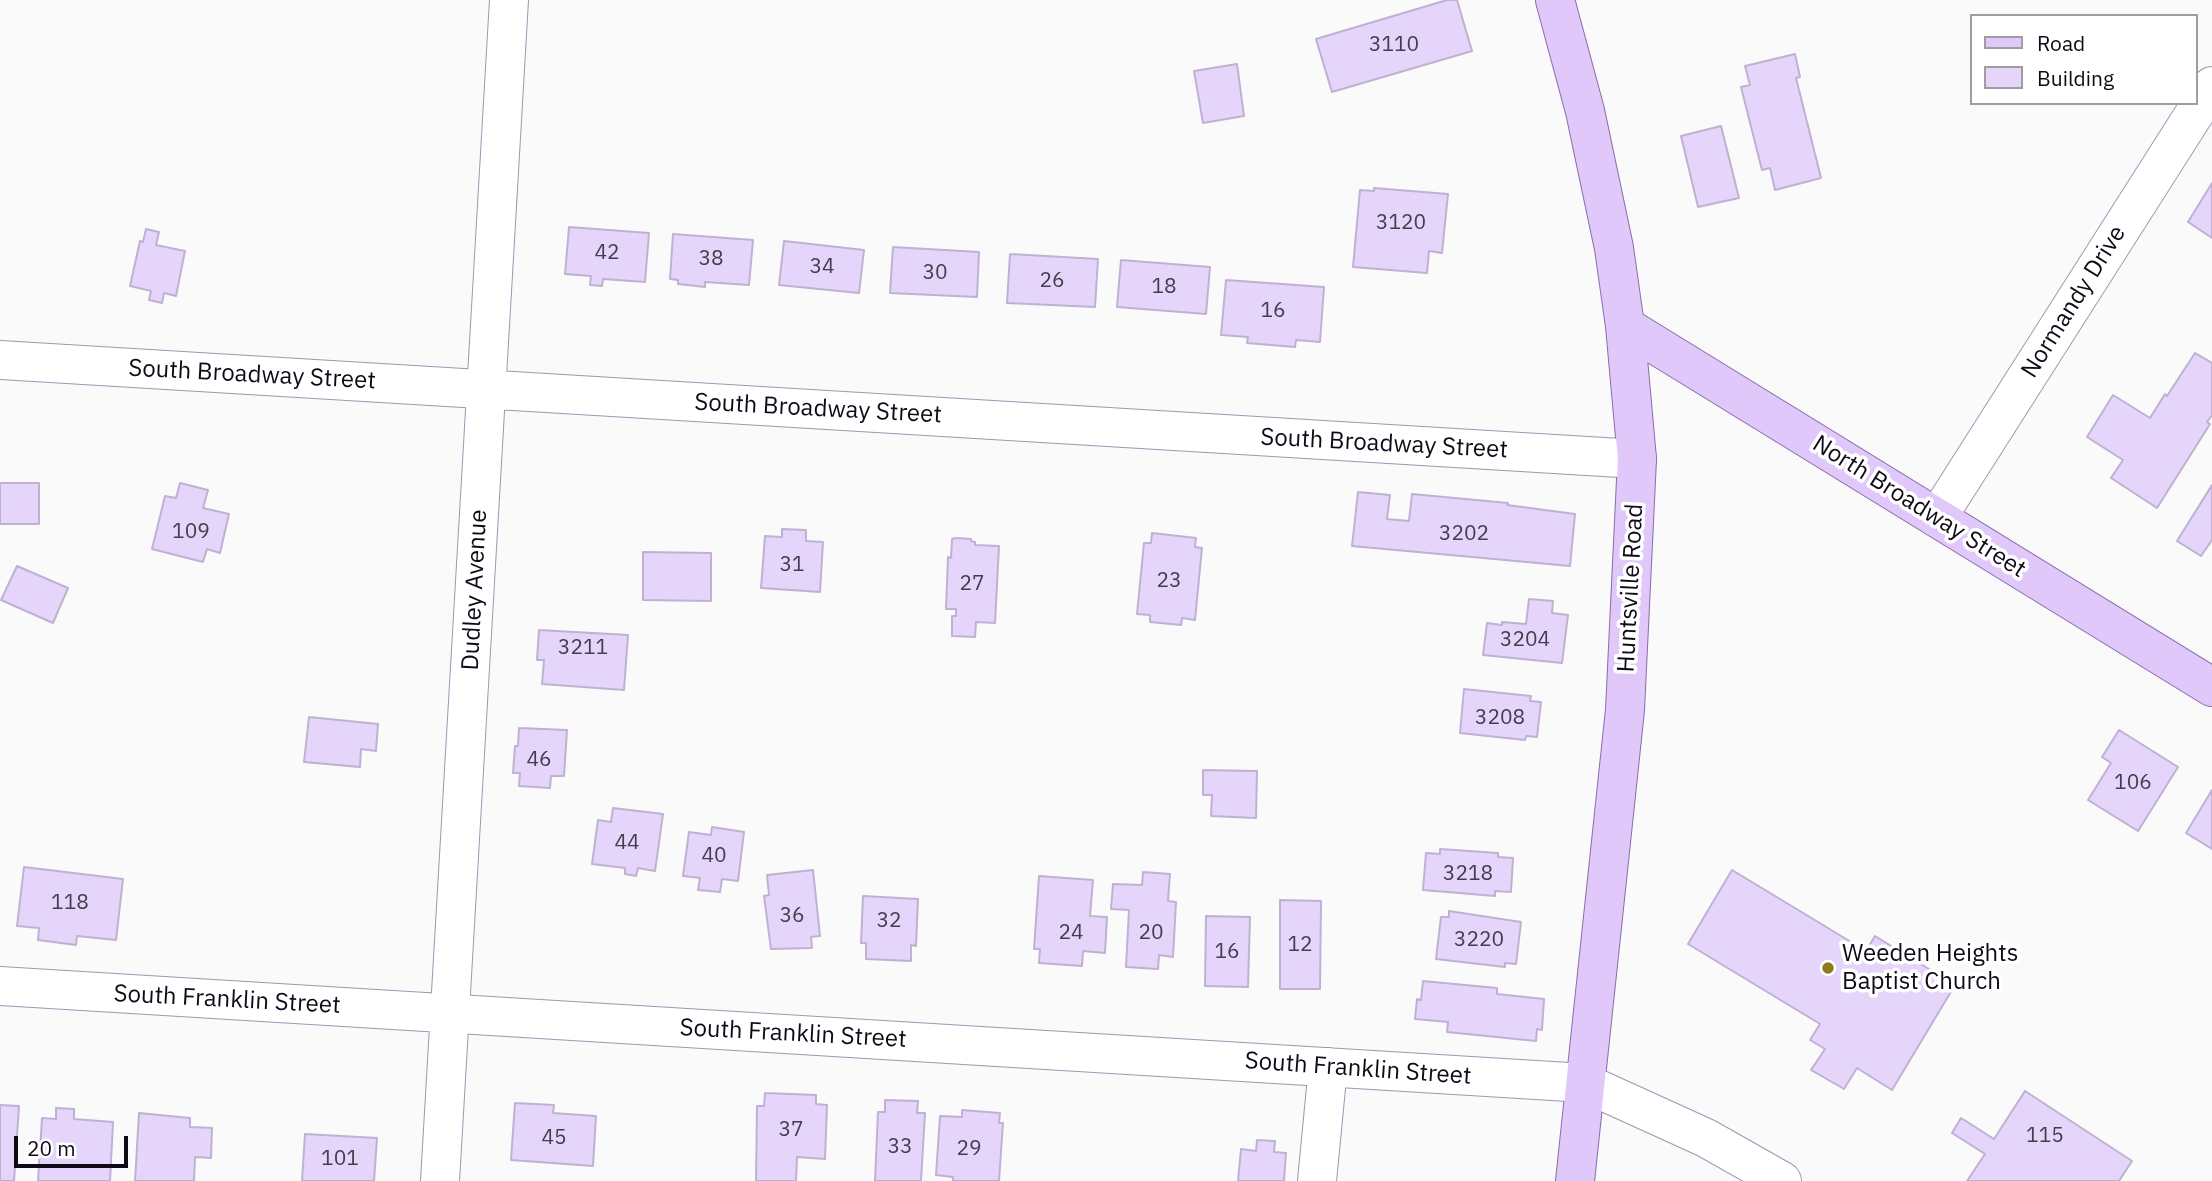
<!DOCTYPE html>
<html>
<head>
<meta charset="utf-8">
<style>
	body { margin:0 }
	#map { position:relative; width:2212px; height:1181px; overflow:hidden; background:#fafafa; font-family:"IBM Plex Sans",sans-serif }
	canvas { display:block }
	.legend { position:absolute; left:1970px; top:14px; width:228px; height:91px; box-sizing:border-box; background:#fff; border:2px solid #9f9da1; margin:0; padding:9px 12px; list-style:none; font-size:21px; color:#0f0a15 }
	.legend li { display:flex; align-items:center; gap:14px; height:35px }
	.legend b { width:35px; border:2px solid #9f9da1 }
	.scale { position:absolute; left:14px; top:1136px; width:114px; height:32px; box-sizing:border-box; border:4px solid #0f0a15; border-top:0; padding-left:9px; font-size:21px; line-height:24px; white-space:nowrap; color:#0f0a15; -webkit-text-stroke:5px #fff; paint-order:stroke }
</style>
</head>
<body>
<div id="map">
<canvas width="2212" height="1181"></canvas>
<ul class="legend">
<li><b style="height:9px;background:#e0c8fb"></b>Road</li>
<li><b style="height:19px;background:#e5d5fb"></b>Building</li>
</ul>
<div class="scale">20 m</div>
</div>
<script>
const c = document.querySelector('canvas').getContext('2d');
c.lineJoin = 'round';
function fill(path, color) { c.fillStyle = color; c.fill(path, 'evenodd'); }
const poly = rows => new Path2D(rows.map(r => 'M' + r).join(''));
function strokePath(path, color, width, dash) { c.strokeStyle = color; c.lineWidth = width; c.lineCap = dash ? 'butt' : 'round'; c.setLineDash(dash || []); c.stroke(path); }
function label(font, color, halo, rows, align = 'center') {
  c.font = font + ' "IBM Plex Sans",sans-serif'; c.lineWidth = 7; c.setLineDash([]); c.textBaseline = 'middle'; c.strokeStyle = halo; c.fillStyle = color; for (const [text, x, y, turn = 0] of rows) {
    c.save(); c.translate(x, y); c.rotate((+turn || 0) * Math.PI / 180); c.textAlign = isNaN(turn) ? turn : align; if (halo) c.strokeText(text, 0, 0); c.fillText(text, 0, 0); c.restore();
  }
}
const building = poly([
	[1447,0,1457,0,1472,51,1332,92,1316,39,1447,0],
	[1795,54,1800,77,1796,78,1821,178,1775,190,1770,168,1762,170,1741,87,1750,85,1745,66,1795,54],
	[1237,64,1244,116,1203,123,1194,71,1237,64],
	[1721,126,1739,198,1698,207,1681,136,1721,126],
	[2212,183,2212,238,2188,222,2212,183],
	[1374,188,1448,194,1442,253,1429,251,1427,273,1353,267,1360,190,1374,191,1374,188],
	[569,227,649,233,645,282,603,279,602,286,590,285,591,276,565,274,569,227],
	[146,229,159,232,156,245,185,251,176,296,164,293,162,303,149,300,151,291,130,286,140,241,143,242,146,229],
	[673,234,753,240,749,285,705,282,705,287,678,284,678,280,670,279,673,234],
	[784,241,864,250,859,293,779,285,784,241],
	[893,247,979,252,977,297,890,293,893,247],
	[1010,254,1098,259,1095,307,1007,303,1010,254],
	[1121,260,1210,267,1206,314,1117,307,1121,260],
	[1226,280,1324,287,1320,342,1296,340,1295,347,1247,343,1248,337,1221,335,1226,280],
	[2195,353,2212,363,2212,415,2207,422,2210,424,2157,508,2111,478,2123,460,2087,437,2113,395,2150,418,2165,394,2167,396,2195,353],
	[0,483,39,483,39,524,0,524,0,483],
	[180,483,208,490,203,508,229,514,220,553,207,549,203,562,152,549,165,496,176,498,180,483],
	[2212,485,2212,540,2201,556,2177,541,2212,485],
	[1358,492,1390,495,1387,519,1409,521,1412,494,1508,503,1507,505,1575,514,1570,566,1352,546,1358,492],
	[782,529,806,530,806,541,823,542,820,592,761,588,765,536,782,537,782,529],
	[1152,533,1196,538,1195,547,1202,548,1195,620,1182,618,1181,625,1150,622,1150,615,1137,614,1144,543,1151,543,1152,533],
	[956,538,971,539,971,541,975,542,975,545,999,546,995,623,976,622,975,637,952,636,952,616,956,616,956,609,946,609,948,557,951,558,952,539,956,538],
	[643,552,711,553,711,601,643,600,643,552],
	[17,566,68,588,53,623,1,600,17,566],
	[1529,599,1553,601,1552,613,1568,615,1562,663,1483,655,1487,623,1502,625,1502,622,1526,624,1529,599],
	[539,630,628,635,624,690,542,684,544,660,537,660,539,630],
	[1464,689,1531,696,1530,701,1541,702,1537,737,1526,736,1525,740,1460,733,1464,689],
	[309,717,378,724,376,751,361,749,360,767,304,762,309,717],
	[519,728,567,730,564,776,551,776,550,788,519,786,520,773,513,773,515,746,518,746,519,728],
	[2119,730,2178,767,2138,831,2088,800,2111,763,2102,757,2119,730],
	[1203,770,1257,771,1256,818,1211,816,1212,795,1203,795,1203,770],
	[2212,790,2212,849,2186,833,2212,790],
	[613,808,663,814,655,871,638,868,636,876,625,874,625,868,592,864,598,820,611,822,613,808],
	[712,827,744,832,738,881,722,879,720,892,698,890,700,878,683,876,689,832,711,835,712,827],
	[1440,849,1498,853,1498,857,1513,858,1511,892,1495,891,1495,896,1423,890,1426,853,1440,854,1440,849],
	[24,867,123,879,116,940,77,936,76,945,38,940,39,928,17,926,24,867],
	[813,870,820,936,811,937,812,948,771,949,764,896,769,895,767,875,813,870],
	[1732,870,1866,951,1875,936,1955,985,1892,1090,1857,1068,1844,1089,1811,1070,1825,1049,1810,1040,1820,1024,1688,944,1732,870],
	[1143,872,1170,874,1168,901,1176,902,1173,957,1159,955,1158,969,1126,967,1129,910,1111,909,1113,884,1142,885,1143,872],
	[1039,876,1093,880,1090,916,1107,917,1105,953,1083,951,1082,966,1039,963,1040,949,1034,949,1039,876],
	[863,896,918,899,916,946,911,945,911,961,866,959,866,943,861,943,863,896],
	[1280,900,1321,901,1320,989,1280,989,1280,900],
	[1449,911,1521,922,1516,964,1505,963,1505,967,1436,959,1441,917,1449,917,1449,911],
	[1206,916,1250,917,1248,987,1205,986,1206,916],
	[1423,981,1497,988,1497,994,1544,999,1542,1030,1537,1029,1536,1041,1447,1032,1448,1022,1415,1019,1417,999,1421,1000,1423,981],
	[2025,1091,2132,1161,2119,1181,1967,1181,1985,1154,1952,1133,1961,1118,1994,1139,2025,1091],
	[765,1093,816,1095,816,1104,827,1105,825,1159,797,1157,796,1181,756,1181,757,1106,764,1106,765,1093],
	[885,1100,918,1101,917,1113,925,1113,921,1181,875,1181,878,1112,885,1112,885,1100],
	[515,1103,554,1105,553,1113,596,1116,593,1166,511,1160,515,1103],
	[0,1105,19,1106,14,1181,0,1181,0,1105],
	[56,1108,74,1109,74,1119,113,1122,110,1181,38,1181,42,1118,56,1119,56,1108],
	[962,1110,1000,1113,999,1123,1003,1123,999,1181,953,1181,953,1177,936,1175,940,1116,962,1117,962,1110],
	[139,1113,190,1118,190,1127,212,1128,211,1158,195,1157,194,1181,135,1181,139,1113],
	[305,1134,377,1138,374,1181,302,1181,305,1134],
	[1257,1140,1275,1141,1274,1152,1286,1153,1284,1181,1238,1181,1241,1149,1256,1151,1257,1140]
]);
fill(building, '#e5d5fb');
strokePath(building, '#bfb1d2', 2);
const minor = poly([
	[0,360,1637,459],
	[1937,518,2212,86],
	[0,986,1585,1083,1706,1138,1782,1181],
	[440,1181,509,0],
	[1317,1181,1328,1067]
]);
const major = poly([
	[1555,0,1585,111,1614,248,1625,326,1637,459,1625,710,1575,1181],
	[1625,326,2212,687]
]);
strokePath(minor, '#a294b4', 40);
strokePath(major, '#896da9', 40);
strokePath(minor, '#fff', 38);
strokePath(major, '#e0c8fb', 38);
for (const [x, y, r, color] of [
	[1828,968,7,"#92791f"]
]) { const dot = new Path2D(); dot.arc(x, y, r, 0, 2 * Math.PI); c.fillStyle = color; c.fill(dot); strokePath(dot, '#fff', 2.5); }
label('21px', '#443d4e', null, [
	["3110",1394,45],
	["3120",1401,223],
	["42",607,253],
	["38",711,259],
	["34",822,267],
	["30",935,273],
	["26",1052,281],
	["18",1164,287],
	["16",1273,311],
	["109",191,532],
	["3202",1464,534],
	["31",792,565],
	["23",1169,581],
	["27",972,584],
	["3204",1525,640],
	["3211",583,648],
	["3208",1500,718],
	["46",539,760],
	["106",2133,783],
	["44",627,843],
	["40",714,856],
	["3218",1468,874],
	["118",70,903],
	["36",792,916],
	["32",889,921],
	["24",1071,933],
	["20",1151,933],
	["3220",1479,940],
	["12",1300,945],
	["16",1227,952],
	["37",791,1130],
	["115",2045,1136],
	["45",554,1138],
	["33",900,1147],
	["29",969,1149],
	["101",340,1159]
]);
label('24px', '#0f0a15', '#fff', [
	["Normandy Drive",2074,302,-58],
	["South Broadway Street",252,375,3],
	["South Broadway Street",818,409,3],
	["South Broadway Street",1384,444,3],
	["North Broadway Street",1919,507,32],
	["Huntsville Road",1631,588,-87],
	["Dudley Avenue",475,590,-87],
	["South Franklin Street",227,1000,3],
	["South Franklin Street",793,1034,3],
	["South Franklin Street",1358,1069,4]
]);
label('24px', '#0f0a15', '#fff', [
	["Weeden Heights",1842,954],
	["Baptist Church",1842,982]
], 'left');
</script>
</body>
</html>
